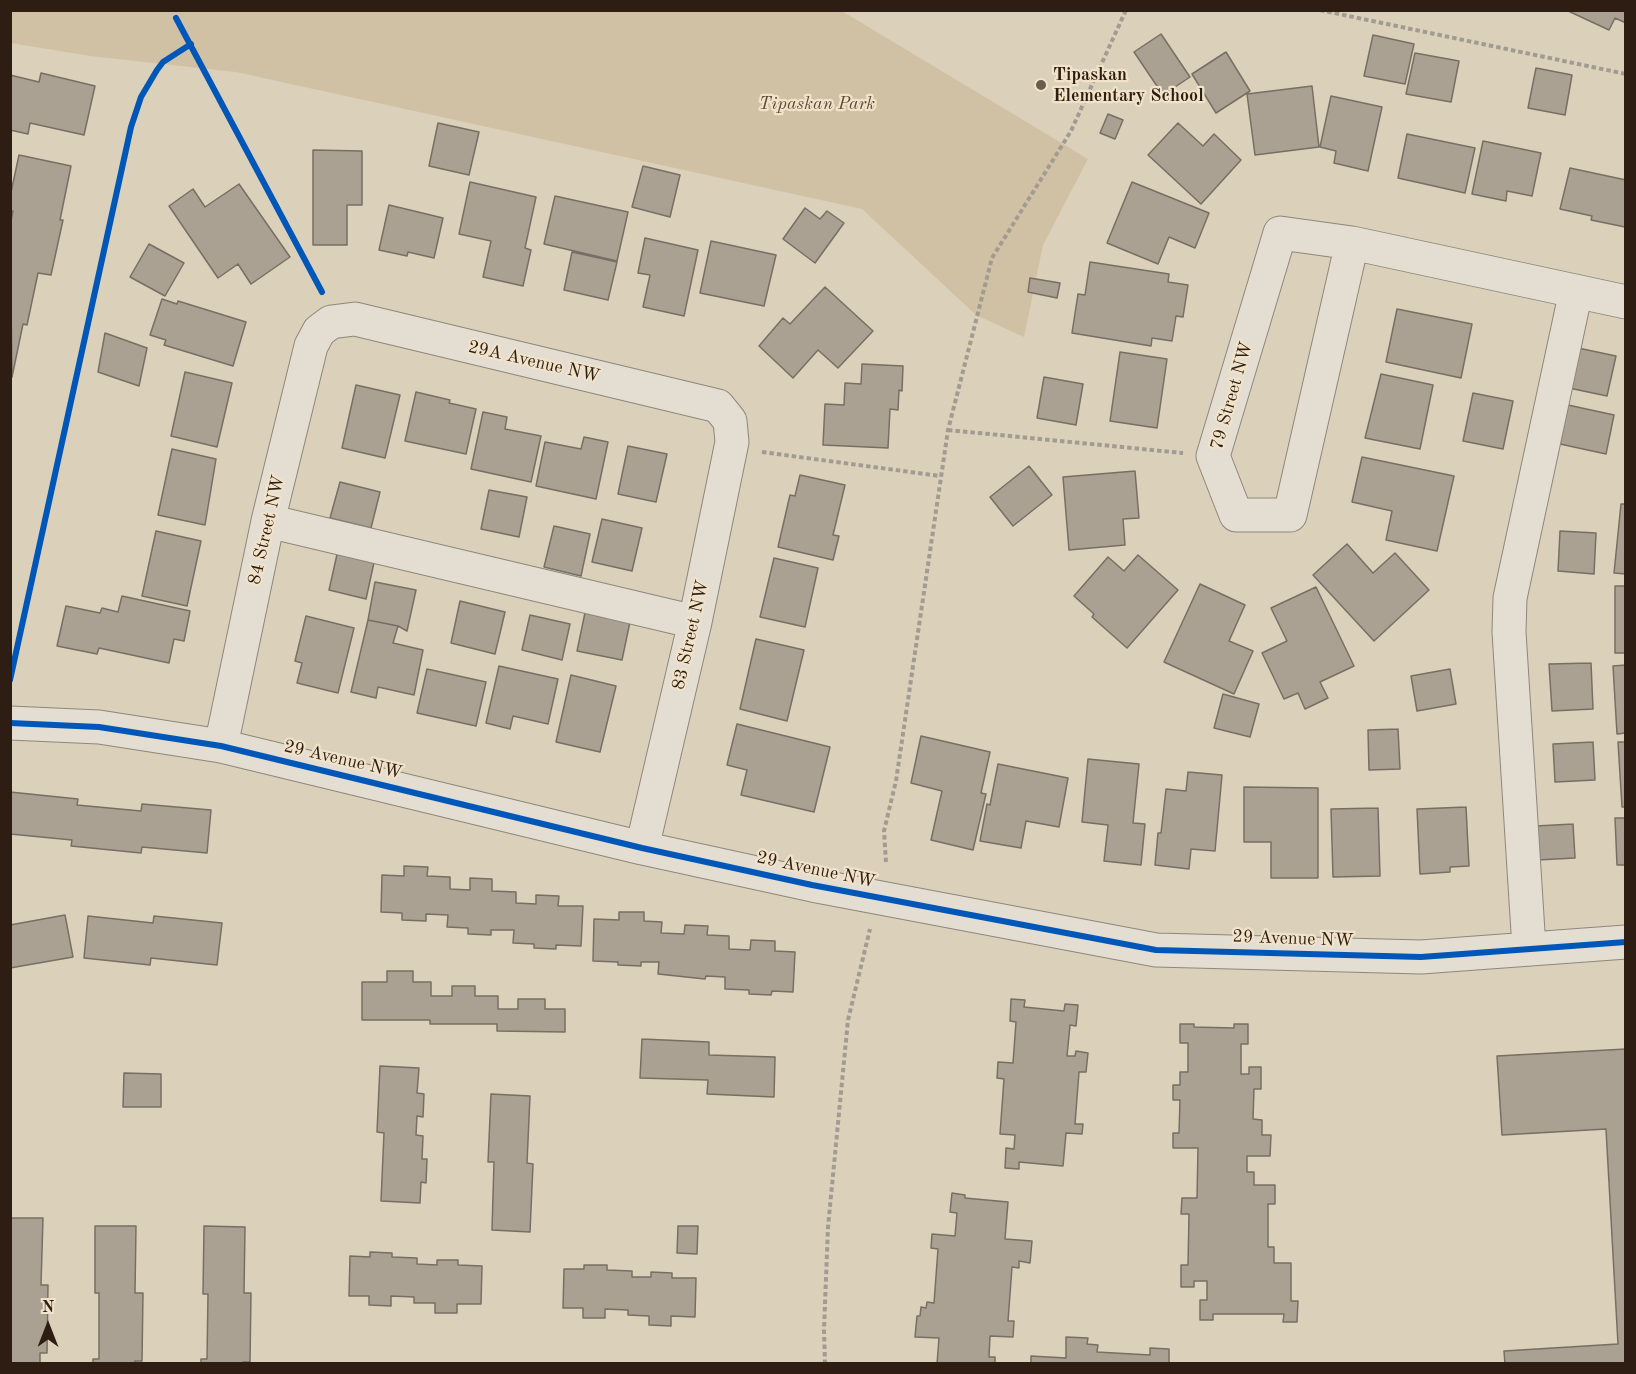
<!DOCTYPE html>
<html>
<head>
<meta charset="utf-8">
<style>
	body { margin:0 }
	#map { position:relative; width:1636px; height:1374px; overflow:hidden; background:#dbd0ba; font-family:"Old Standard TT",serif }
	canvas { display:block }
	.frame { position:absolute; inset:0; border:12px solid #2e1d13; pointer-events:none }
	.north { position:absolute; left:18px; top:1296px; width:60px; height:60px; -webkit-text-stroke:4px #f1e3c9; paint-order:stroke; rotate:0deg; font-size:16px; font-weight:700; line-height:24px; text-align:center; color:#2e1d13 }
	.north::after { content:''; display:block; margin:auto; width:21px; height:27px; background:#2e1d13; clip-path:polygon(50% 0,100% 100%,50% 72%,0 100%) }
</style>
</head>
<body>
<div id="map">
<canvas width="1636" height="1374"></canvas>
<div class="frame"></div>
<div class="north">N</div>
</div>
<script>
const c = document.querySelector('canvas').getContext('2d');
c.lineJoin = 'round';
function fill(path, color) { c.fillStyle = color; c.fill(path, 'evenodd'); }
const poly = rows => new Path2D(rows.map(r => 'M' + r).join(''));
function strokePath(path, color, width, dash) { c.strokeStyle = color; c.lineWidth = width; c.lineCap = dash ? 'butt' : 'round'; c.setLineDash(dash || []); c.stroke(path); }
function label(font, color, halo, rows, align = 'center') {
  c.font = font + ' "Old Standard TT",serif'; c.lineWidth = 4.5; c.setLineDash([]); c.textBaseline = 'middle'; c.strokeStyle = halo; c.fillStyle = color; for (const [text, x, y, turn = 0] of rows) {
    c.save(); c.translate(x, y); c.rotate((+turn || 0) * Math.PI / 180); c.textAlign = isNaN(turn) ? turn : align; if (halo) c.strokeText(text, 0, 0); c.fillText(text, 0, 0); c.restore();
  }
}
fill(poly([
	[10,11,842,11,1088,159,1043,245,1024,337,976,315,862,209,236,72,90,56,11,43]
]), '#d1c1a4');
const building = poly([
	[1566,10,1626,10,1626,23,1615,18,1609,30,1566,10],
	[1161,34,1190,77,1163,95,1134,52,1161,34],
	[1373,35,1414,44,1405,84,1364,76,1373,35],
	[1226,52,1250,91,1216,113,1192,74,1226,52],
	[1415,53,1459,61,1451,102,1406,94,1415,53],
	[1536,68,1572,75,1565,115,1528,108,1536,68],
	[41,73,95,86,84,135,30,123,28,134,10,130,10,75,39,82,41,73],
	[1312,86,1319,147,1255,155,1247,94,1312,86],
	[1331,96,1382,107,1368,171,1334,163,1336,151,1320,147,1331,96],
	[1108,114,1123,120,1115,139,1100,133,1108,114],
	[438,123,479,132,469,175,429,166,438,123],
	[1178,123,1203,146,1214,134,1241,160,1201,204,1148,155,1178,123],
	[1407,134,1475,148,1465,193,1398,178,1407,134],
	[1483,141,1541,153,1532,196,1507,191,1506,201,1472,194,1483,141],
	[313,150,362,151,362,205,347,205,347,245,313,245,313,150],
	[19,155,71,166,60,220,63,220,51,275,38,273,27,325,23,324,12,377,10,225,13,211,10,211,10,197,19,155],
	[643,166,680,175,670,217,632,207,643,166],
	[1570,168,1626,180,1625,227,1591,220,1592,216,1560,209,1570,168],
	[470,182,536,197,525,248,531,250,523,286,483,277,491,241,459,234,470,182],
	[1132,182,1209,213,1195,248,1169,237,1158,264,1107,243,1132,182],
	[239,184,290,257,251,284,238,264,218,278,169,206,193,189,205,207,239,184],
	[555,196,628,212,617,261,544,244,555,196],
	[389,205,443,218,434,258,408,252,407,256,379,250,389,205],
	[805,208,820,219,827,211,844,223,815,263,783,239,805,208],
	[645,238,698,250,684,316,643,307,650,275,638,273,645,238],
	[711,241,776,255,764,306,700,293,711,241],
	[149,244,184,263,165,296,130,277,149,244],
	[572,252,617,262,608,300,564,290,572,252],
	[1090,262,1169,274,1168,282,1188,285,1183,317,1176,316,1172,341,1152,338,1151,346,1072,333,1078,294,1085,295,1090,262],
	[1030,278,1060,283,1057,298,1028,292,1030,278],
	[825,287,873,331,838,368,818,350,793,378,759,346,783,318,790,324,825,287],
	[162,299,177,304,178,301,246,322,233,366,164,345,166,340,150,335,162,299],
	[1397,309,1472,324,1461,378,1386,362,1397,309],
	[105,333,147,348,139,386,98,372,105,333],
	[1578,348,1616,356,1607,396,1569,388,1578,348],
	[1120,352,1167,359,1157,428,1110,421,1120,352],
	[862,364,903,366,902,391,899,390,898,410,890,409,888,448,823,445,825,404,844,405,845,383,861,384,862,364],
	[185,372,232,383,217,447,171,436,185,372],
	[1381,374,1433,385,1420,449,1365,438,1381,374],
	[1044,377,1083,384,1076,425,1037,418,1044,377],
	[356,385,400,395,385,458,342,448,356,385],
	[416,392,450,400,449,403,476,409,466,454,405,441,416,392],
	[1473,393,1513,401,1503,449,1463,441,1473,393],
	[1568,405,1614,415,1606,454,1560,444,1568,405],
	[483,412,507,417,505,429,541,436,531,482,471,469,483,412],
	[584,437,608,442,596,499,536,486,545,442,581,449,584,437],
	[628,446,667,454,656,502,618,494,628,446],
	[172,449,216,459,205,525,158,515,172,449],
	[1362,457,1454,476,1437,551,1386,540,1392,511,1352,502,1362,457],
	[1029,466,1052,495,1013,526,990,497,1029,466],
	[1135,471,1139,518,1123,519,1125,545,1069,550,1063,477,1135,471],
	[800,475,845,485,833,535,839,536,833,560,778,547,790,495,795,496,800,475],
	[340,482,380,492,371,528,330,518,340,482],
	[489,490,527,497,519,537,481,529,489,490],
	[1621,504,1626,504,1626,574,1614,573,1621,504],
	[602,519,642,528,632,571,592,562,602,519],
	[554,526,590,534,581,576,544,567,554,526],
	[156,531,201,541,187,606,142,596,156,531],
	[1560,531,1596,533,1594,574,1558,571,1560,531],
	[1347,544,1373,573,1395,553,1429,590,1374,641,1313,575,1347,544],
	[338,550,375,558,366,599,329,590,338,550],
	[1138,555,1178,590,1127,648,1092,617,1094,614,1074,596,1108,557,1124,571,1138,555],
	[774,558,818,568,805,627,760,617,774,558],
	[375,582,416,590,407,631,398,626,368,620,375,582],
	[1200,584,1245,605,1229,641,1253,651,1234,694,1164,662,1200,584],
	[1615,586,1626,586,1626,653,1615,653,1615,586],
	[1316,587,1354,666,1320,682,1328,698,1305,709,1298,693,1284,699,1262,653,1287,641,1271,608,1316,587],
	[122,596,190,611,184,641,174,639,169,663,99,648,97,654,57,646,66,606,100,613,102,608,118,612,122,596],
	[460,601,505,612,495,654,451,643,460,601],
	[586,608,631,617,622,660,577,651,586,608],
	[530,615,570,624,562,660,522,650,530,615],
	[306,616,354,628,338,693,297,683,302,663,295,661,306,616],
	[368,620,398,626,393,643,423,650,414,695,378,687,376,698,351,692,368,620],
	[756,639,804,650,787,721,740,709,756,639],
	[1591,663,1593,709,1552,711,1549,664,1591,663],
	[1626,665,1626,733,1617,734,1613,666,1626,665],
	[499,666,558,679,548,724,513,716,510,729,486,723,499,666],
	[427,669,486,682,476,726,417,713,427,669],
	[1450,669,1456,704,1417,711,1411,676,1450,669],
	[571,675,616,686,600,752,556,742,571,675],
	[1223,694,1259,704,1250,737,1214,728,1223,694],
	[737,724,830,747,814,812,741,795,747,770,727,765,737,724],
	[1398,729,1400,769,1369,770,1368,730,1398,729],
	[921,736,990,752,981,793,986,794,973,850,931,840,942,791,911,783,921,736],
	[1593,742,1595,780,1555,782,1553,744,1593,742],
	[1618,742,1626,742,1626,807,1622,807,1618,742],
	[1088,759,1139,764,1133,823,1145,824,1141,865,1104,861,1108,825,1082,822,1088,759],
	[998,764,1068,778,1059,827,1026,821,1021,848,980,841,987,804,990,805,998,764],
	[1188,772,1222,775,1215,851,1191,849,1189,869,1155,865,1158,833,1161,833,1166,789,1186,791,1188,772],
	[1244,787,1318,788,1318,878,1271,878,1271,842,1244,842,1244,787],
	[10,792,78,799,77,805,141,811,142,804,211,810,207,853,142,847,141,853,71,846,72,840,10,834,10,792],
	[1466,807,1469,866,1450,867,1450,872,1420,874,1417,809,1466,807],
	[1378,808,1380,876,1333,877,1331,809,1378,808],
	[1615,818,1626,818,1626,865,1617,865,1615,818],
	[1573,824,1575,858,1537,860,1536,826,1573,824],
	[404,866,428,867,427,876,450,877,450,889,470,890,470,878,492,879,492,891,516,892,516,903,536,904,536,895,559,896,558,906,583,906,581,946,556,945,556,949,534,948,534,944,513,943,514,930,491,930,491,935,468,934,468,928,447,927,448,915,426,914,426,921,402,920,402,913,381,912,382,875,404,876,404,866],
	[619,912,644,912,644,921,662,922,661,933,684,934,685,925,708,926,707,935,729,936,729,949,750,950,751,940,775,941,775,951,795,952,793,992,772,991,771,995,749,994,749,990,725,989,725,977,706,976,705,979,658,974,659,962,641,962,641,966,618,965,618,962,593,961,594,919,619,920,619,912],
	[65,915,73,957,10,968,10,925,65,915],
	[88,916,153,923,154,916,222,923,217,965,151,958,150,965,84,958,88,916],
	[387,971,413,971,413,982,431,982,431,996,452,996,452,986,475,986,475,996,498,996,498,1009,518,1009,518,999,545,999,545,1009,565,1009,565,1032,497,1031,497,1024,430,1024,430,1020,362,1020,362,982,387,982,387,971],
	[1011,999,1025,1000,1024,1007,1064,1011,1065,1004,1078,1005,1076,1026,1070,1025,1067,1056,1075,1056,1076,1051,1088,1053,1086,1072,1079,1072,1075,1124,1083,1124,1082,1134,1066,1133,1063,1166,1019,1162,1019,1169,1005,1168,1006,1148,1014,1149,1015,1135,1000,1134,1004,1079,997,1078,998,1062,1013,1063,1016,1022,1010,1021,1011,999],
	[1180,1024,1194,1024,1194,1027,1234,1028,1234,1024,1248,1024,1248,1044,1241,1044,1241,1074,1249,1074,1249,1067,1261,1067,1261,1089,1254,1089,1253,1119,1262,1120,1262,1135,1271,1135,1270,1156,1247,1156,1247,1172,1254,1172,1254,1185,1275,1185,1275,1204,1268,1204,1268,1247,1274,1247,1274,1263,1291,1263,1291,1301,1298,1301,1297,1322,1283,1322,1284,1314,1213,1314,1213,1320,1200,1320,1200,1300,1207,1300,1207,1281,1194,1281,1194,1287,1181,1287,1181,1265,1188,1265,1189,1214,1181,1214,1182,1198,1197,1198,1198,1148,1173,1148,1173,1133,1179,1133,1180,1100,1173,1100,1173,1085,1180,1085,1180,1072,1188,1072,1188,1043,1180,1043,1180,1024],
	[642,1039,709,1042,709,1055,775,1057,774,1097,707,1094,708,1080,640,1078,642,1039],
	[1626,1049,1626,1364,1505,1364,1504,1351,1618,1344,1606,1129,1502,1135,1497,1056,1626,1049],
	[380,1066,419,1068,417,1093,424,1094,423,1117,417,1116,416,1135,423,1136,422,1159,427,1159,426,1183,421,1182,420,1203,381,1201,384,1133,377,1132,380,1066],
	[124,1073,161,1074,161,1107,123,1107,124,1073],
	[491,1094,530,1096,527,1163,533,1164,530,1232,492,1230,494,1162,488,1162,491,1094],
	[952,1193,965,1195,965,1198,1008,1202,1005,1239,1032,1241,1030,1263,1019,1261,1019,1268,1012,1267,1008,1321,1014,1321,1013,1337,990,1336,989,1357,995,1357,995,1364,937,1364,939,1338,915,1337,917,1316,920,1316,921,1307,926,1308,927,1302,934,1303,938,1249,931,1248,932,1234,955,1236,957,1213,950,1212,952,1193],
	[10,1218,43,1218,41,1285,48,1285,47,1353,40,1353,40,1364,10,1364,10,1218],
	[95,1226,136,1226,135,1293,143,1293,142,1361,135,1361,135,1364,93,1364,93,1359,99,1359,99,1293,95,1293,95,1226],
	[204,1226,245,1227,244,1293,251,1293,250,1362,243,1362,243,1364,201,1364,201,1359,207,1359,208,1294,203,1294,204,1226],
	[678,1226,698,1226,697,1254,677,1253,678,1226],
	[370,1252,392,1253,392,1257,417,1258,417,1264,437,1265,437,1260,458,1260,458,1265,482,1266,481,1304,457,1304,457,1313,435,1313,435,1303,414,1303,414,1297,391,1296,391,1306,369,1305,369,1296,349,1296,350,1256,370,1257,370,1252],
	[584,1265,607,1265,607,1270,632,1271,632,1277,651,1277,651,1272,672,1273,672,1278,696,1278,695,1317,671,1316,671,1326,649,1325,649,1316,628,1315,628,1310,605,1309,605,1318,583,1318,583,1308,563,1308,564,1269,584,1269,584,1265],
	[1066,1337,1088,1338,1087,1344,1098,1345,1097,1352,1150,1355,1150,1348,1169,1349,1169,1363,1031,1364,1031,1356,1066,1358,1066,1337]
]);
fill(building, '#aaa192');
strokePath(building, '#776f63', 1.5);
const minor = poly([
	[1352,243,1290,515,1236,515,1213,456,1280,233,1352,243,1626,302],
	[268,521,695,622],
	[10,723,99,727,221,746,642,848,812,885,1156,950,1421,957,1626,942],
	[221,746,268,521,311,346,319,331,331,322,355,319,718,406,730,421,732,442,695,622,642,848],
	[1529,948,1509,632,1510,598,1576,291]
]);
strokePath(minor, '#8f877a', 35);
strokePath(poly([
	[1320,10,1626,74],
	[948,430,1183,453],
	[762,452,940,476],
	[886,862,884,831,896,781,948,430,992,258,1071,131,1126,10],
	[825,1364,824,1330,828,1227,848,1020,870,929]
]), '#a29b92', 4, [4.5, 3]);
strokePath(minor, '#e3ddd2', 33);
strokePath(poly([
	[176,18,322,292],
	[10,680,131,127,141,97,157,70,163,62,191,44],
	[10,723,99,727,221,746,642,848,812,885,1156,950,1421,957,1626,942]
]), '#0057b8', 6);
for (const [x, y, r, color] of [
	[1041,85,6,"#6b5c4d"]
]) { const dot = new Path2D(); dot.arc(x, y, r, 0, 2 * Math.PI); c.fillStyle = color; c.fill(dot); strokePath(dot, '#f1e3c9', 2); }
label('bold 18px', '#2e1d13', '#f1e3c9', [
	["Tipaskan",1053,75],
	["Elementary School",1053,96]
], 'left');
label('italic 18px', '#5c4b39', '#f1e3c9', [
	["Tipaskan Park",817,104]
]);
label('18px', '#2e1d13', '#f1e3c9', [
	["29A Avenue NW",534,362,13],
	["79 Street NW",1232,396,-74],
	["84 Street NW",267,530,-77],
	["83 Street NW",691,635,-77],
	["29 Avenue NW",343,760,13],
	["29 Avenue NW",816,870,12],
	["29 Avenue NW",1293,939,2]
]);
</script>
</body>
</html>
